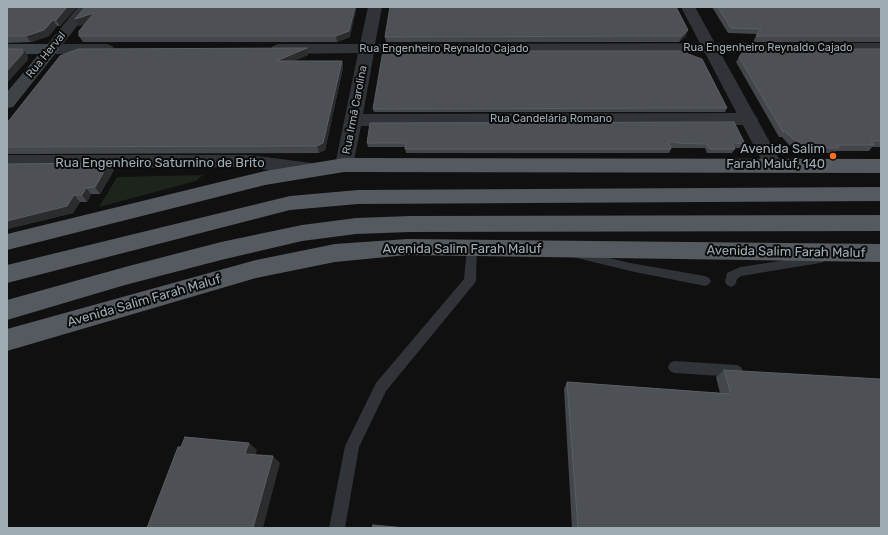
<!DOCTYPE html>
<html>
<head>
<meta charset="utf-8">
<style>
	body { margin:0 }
	#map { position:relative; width:888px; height:535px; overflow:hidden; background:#101011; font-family:Rubik,sans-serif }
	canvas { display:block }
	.frame { position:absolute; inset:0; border:8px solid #9facb4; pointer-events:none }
</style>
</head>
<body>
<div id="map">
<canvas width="888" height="535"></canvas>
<div class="frame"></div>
</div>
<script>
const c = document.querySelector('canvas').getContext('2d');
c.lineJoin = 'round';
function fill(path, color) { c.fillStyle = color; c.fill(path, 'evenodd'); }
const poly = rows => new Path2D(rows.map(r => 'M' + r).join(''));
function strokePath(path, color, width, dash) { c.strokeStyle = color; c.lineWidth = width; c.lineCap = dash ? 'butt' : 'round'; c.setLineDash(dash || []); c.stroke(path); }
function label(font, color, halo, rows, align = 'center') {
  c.font = font + ' Rubik,sans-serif'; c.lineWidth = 4; c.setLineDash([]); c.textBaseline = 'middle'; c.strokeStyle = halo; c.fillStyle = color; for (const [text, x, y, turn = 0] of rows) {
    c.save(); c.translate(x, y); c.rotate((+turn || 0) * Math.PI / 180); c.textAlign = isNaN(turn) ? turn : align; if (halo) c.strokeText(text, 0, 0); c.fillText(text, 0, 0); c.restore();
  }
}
fill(poly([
	[203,175,196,181,99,207,117,177]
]), '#1d241c');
fill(poly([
	[472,244,476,245,477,248,476,281,474,284,386,391,359,447,345,528,329,528,345,446,376,383,464,279,467,248,468,245,472,244],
	[577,250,630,263,705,276,709,278,711,281,709,284,705,286,630,271,573,257,572,254,573,251,577,250],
	[820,255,824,256,825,259,824,262,820,263,741,276,737,279,735,285,731,287,727,285,725,282,727,273,740,267,820,255],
	[674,361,737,365,741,367,743,371,741,375,737,377,674,373,670,371,668,367,670,363,674,361]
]), '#303337');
fill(poly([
	[78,7,92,7,63,44,107,44,112,46,115,49,112,52,107,54,51,54,46,52,43,49,46,46,78,7],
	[368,7,382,7,375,44,881,43,881,53,374,53,363,114,749,113,755,115,758,119,755,123,749,125,361,126,353,165,351,170,344,172,337,170,335,165,358,53,278,54,273,52,270,49,273,46,278,44,360,44,368,7],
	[7,155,249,155,312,163,319,165,321,170,319,175,312,177,249,167,7,169,7,155]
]), '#303337');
fill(poly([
	[681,7,695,7,783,166,781,171,774,173,767,171,681,7]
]), '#303337');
fill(poly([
	[7,44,51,44,56,46,59,49,13,107,7,108,7,92,39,54,7,54,7,44]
]), '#3e4347');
fill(poly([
	[344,158,881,159,881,173,344,172,265,185,7,250,7,234,265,171,344,158],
	[881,187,881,201,358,204,290,210,7,283,7,265,290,196,358,190,881,187],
	[881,215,881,231,410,232,356,234,302,241,221,260,125,285,7,320,7,300,125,267,221,242,302,225,356,218,410,216,881,215],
	[407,239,881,244,881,262,407,255,335,262,256,278,7,351,7,329,256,260,335,244,407,239]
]), '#545a5f');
fill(poly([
	[7,7,77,7,60,26,57,26,49,36,31,42,7,43],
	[712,7,881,7,881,42,753,42,757,34,728,33],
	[75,19,350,37,337,42,83,42,79,36,85,24,79,26],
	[686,36,679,42,386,42,385,37],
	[307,48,308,55,293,61,342,61,343,68,325,150,319,153,7,154,7,123],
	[881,49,881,147,872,147,869,151,836,151,834,153,798,153,793,145,789,145,782,137,779,137,736,62,739,57],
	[727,108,725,112,374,112,373,109],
	[367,143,745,144,742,148,734,148,735,149,732,153,707,153,705,148,671,148,671,149,669,153,406,153,405,147,368,147],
	[7,170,114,170,100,194,91,194,87,202,80,202,73,213,7,229],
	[724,370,881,528,572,528,564,389,567,382,720,393,716,377]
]), '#43464a');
fill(poly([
	[67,7,77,7,60,26,56,20],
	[355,7,357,7,350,37,337,42,336,36],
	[94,13,97,19,79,26,75,19],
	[53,20,57,26,49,36,31,42,26,36],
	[688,30,686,36,679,42,682,36],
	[307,48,308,55,278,68,276,61],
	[23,49,28,56,28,60,7,83,7,71],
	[342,61,343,68,325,150,319,153,317,146],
	[109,163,114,170,100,194,95,187],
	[86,188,91,194,87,202,82,195],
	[74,195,80,202,73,213,7,229,7,221],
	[249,443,257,450,254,461,245,454],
	[273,456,280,463,263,528,253,528]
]), '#2a2c2e');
const building = poly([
	[7,7,67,7,56,20,53,20,44,30,26,36,7,36,7,7],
	[85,7,355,7,349,31,336,36,79,36,79,31,94,13,75,19,85,7],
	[390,7,676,7,688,30,682,36,385,37,390,7],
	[718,7,881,7,881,36,756,36,761,29,731,28,718,7],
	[307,48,276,61,342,61,323,143,317,146,7,147,7,123,60,56,78,49,307,48],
	[7,49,23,49,23,53,7,71,7,49],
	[745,49,881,49,881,141,871,141,874,145,837,145,839,148,802,148,797,140,793,139,786,132,783,132,739,57,745,49],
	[383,51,680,51,702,59,727,108,373,109,383,51],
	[734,122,745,144,732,143,735,149,710,149,707,144,669,143,671,149,405,149,406,143,367,143,370,123,734,122],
	[109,163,95,187,86,188,82,195,74,195,67,206,7,221,7,170,10,170,7,167,7,164,109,163],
	[724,370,880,379,881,382,881,528,578,528,567,382,731,394,724,370],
	[185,437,249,443,245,454,273,456,253,528,147,528,178,447,181,447,185,437],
	[373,525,406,528,372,528,373,525]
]);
fill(building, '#4d5155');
strokePath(building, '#5a5f64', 1);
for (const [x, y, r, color] of [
	[833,156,4,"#ff701a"]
]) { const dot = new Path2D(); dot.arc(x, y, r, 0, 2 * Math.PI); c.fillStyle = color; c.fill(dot); strokePath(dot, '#0b0b0c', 1.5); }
label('11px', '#9facb4', '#0b0b0c', [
	["Rua Engenheiro Reynaldo Cajado",768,48],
	["Rua Engenheiro Reynaldo Cajado",444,49],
	["Rua Herval",46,55,-51],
	["Rua Irmã Carolina",355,110,-79],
	["Rua Candelária Romano",551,119]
]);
label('13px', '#9facb4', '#0b0b0c', [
	["Avenida Salim",825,149],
	["Farah Maluf, 140",825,164]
], 'right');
label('13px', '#9facb4', '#0b0b0c', [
	["Rua Engenheiro Saturnino de Brito",160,163],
	["Avenida Salim Farah Maluf",462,249],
	["Avenida Salim Farah Maluf",786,252,1],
	["Avenida Salim Farah Maluf",144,301,-16]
]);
</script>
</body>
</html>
